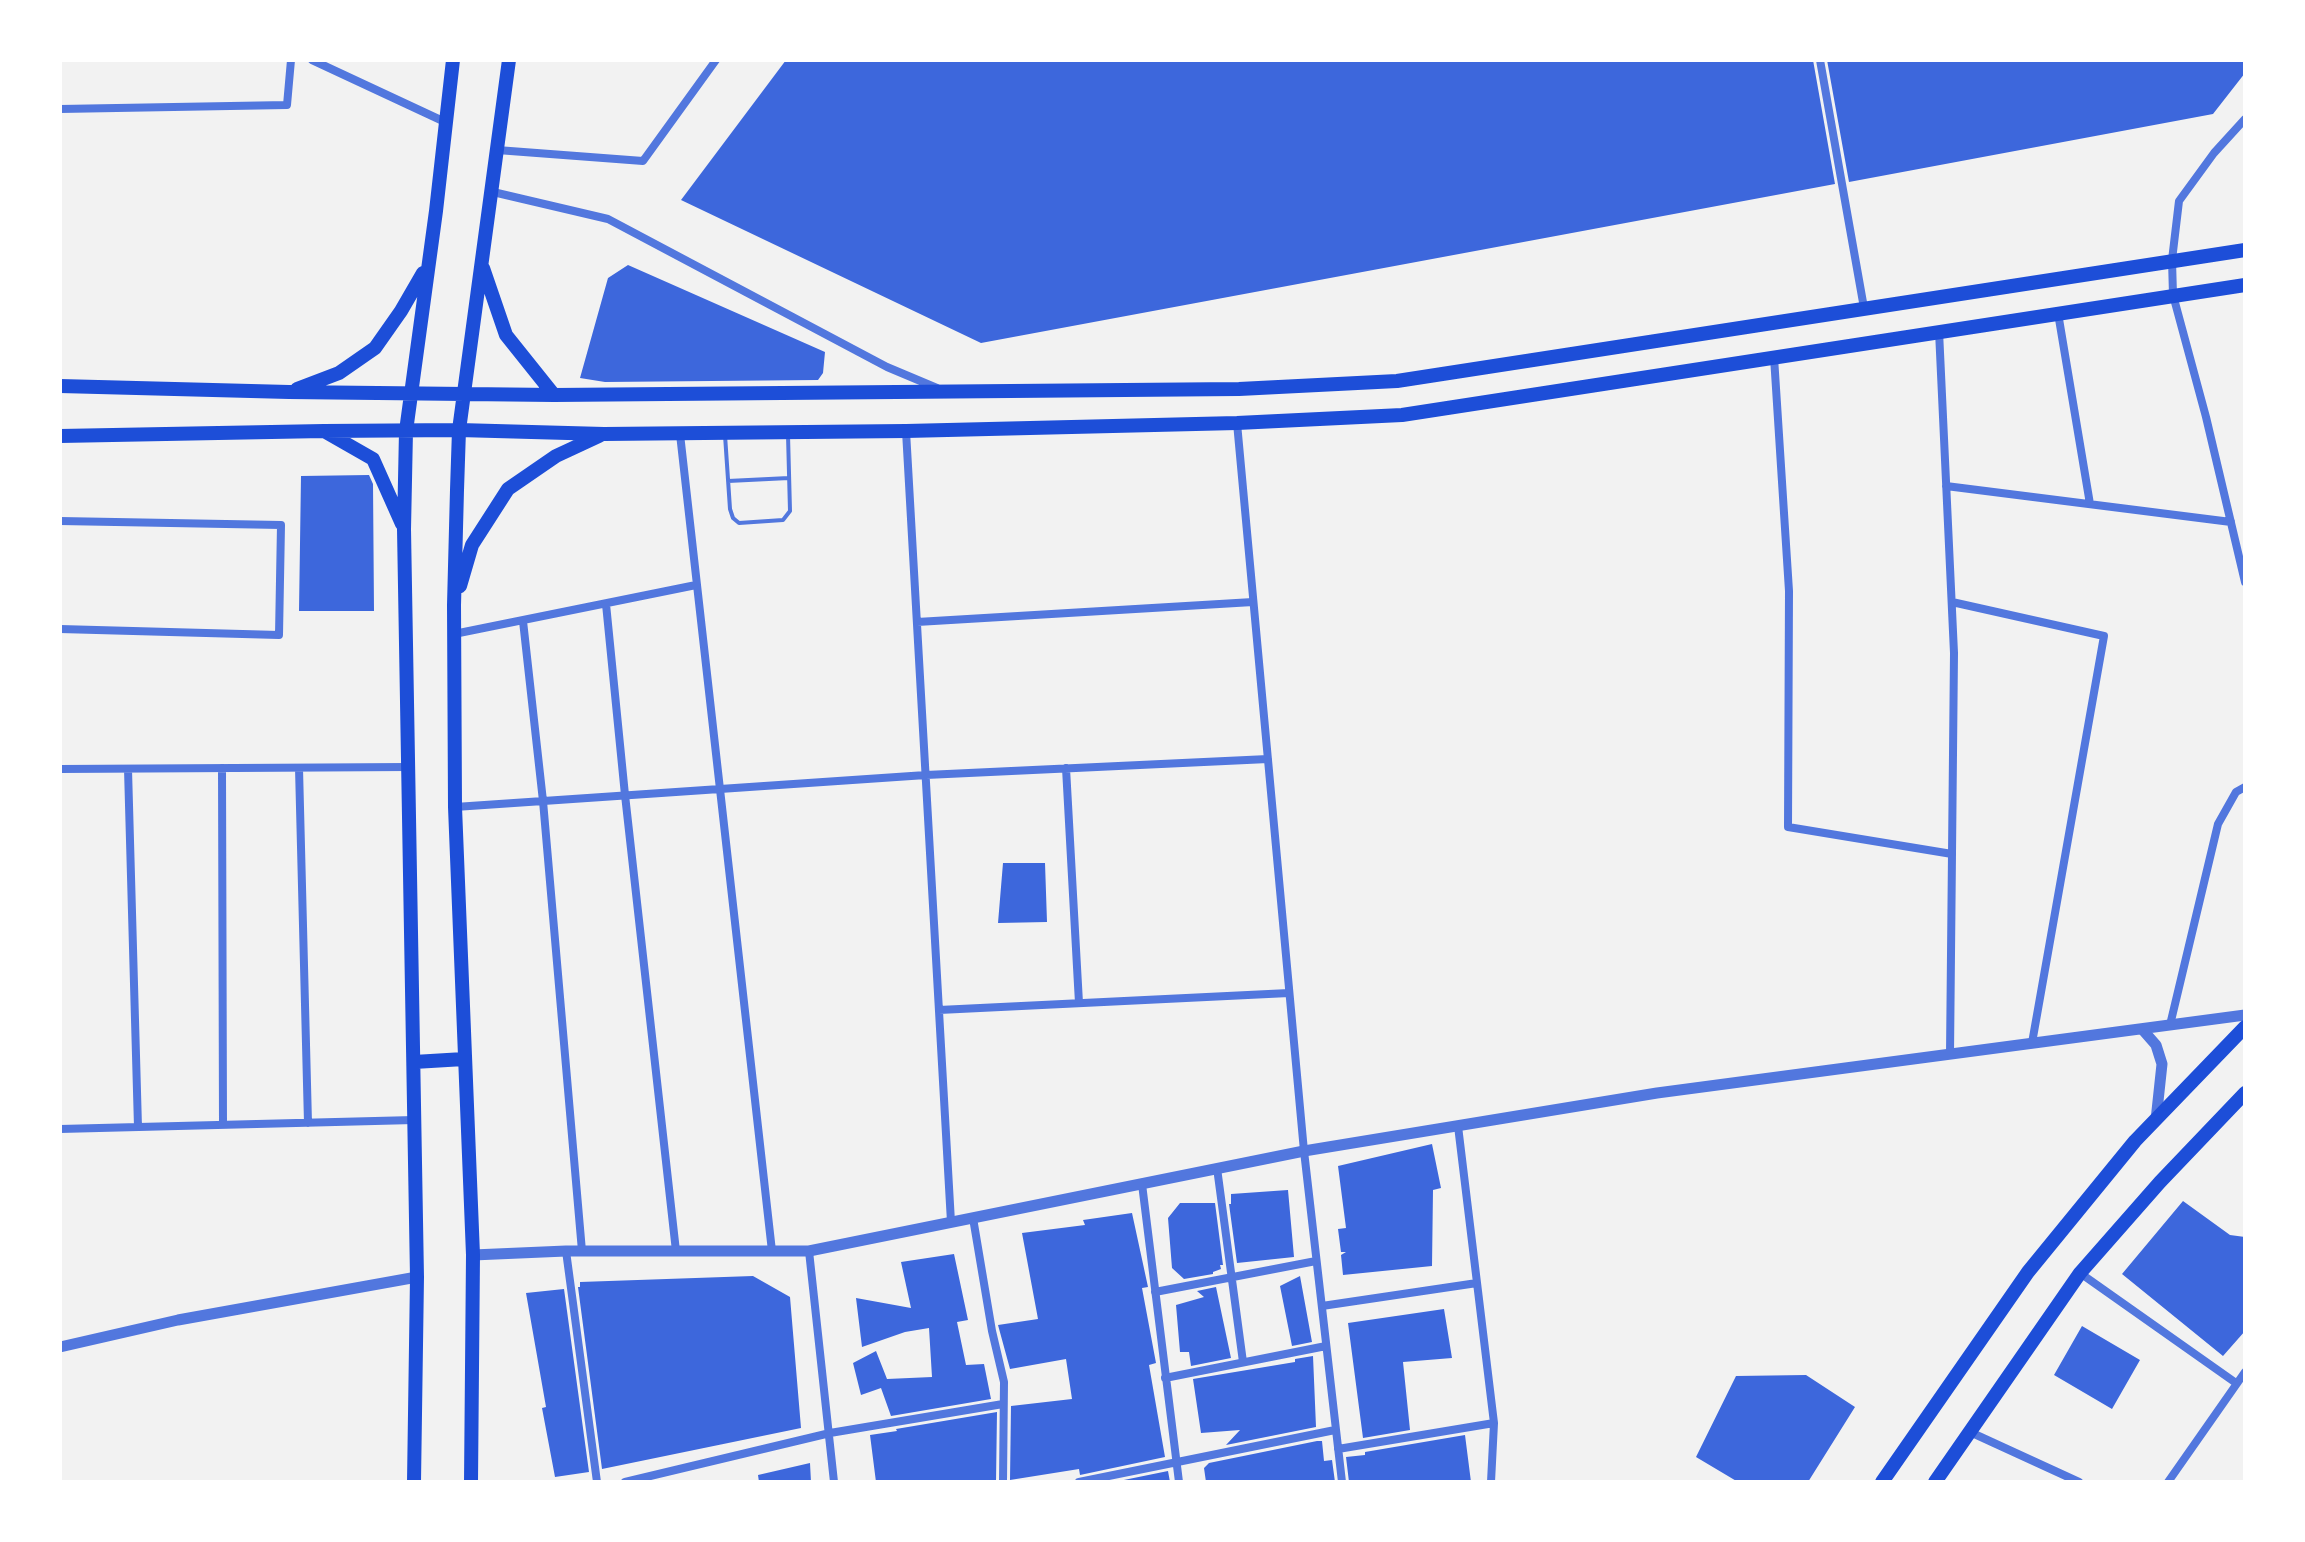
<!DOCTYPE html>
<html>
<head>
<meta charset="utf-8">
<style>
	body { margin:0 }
	#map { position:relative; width:2305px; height:1542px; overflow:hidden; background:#f2f2f2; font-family:Karla,sans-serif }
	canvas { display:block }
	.frame { position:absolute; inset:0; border:62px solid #fff; pointer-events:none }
</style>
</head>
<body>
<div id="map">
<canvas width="2305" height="1542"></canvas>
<div class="frame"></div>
</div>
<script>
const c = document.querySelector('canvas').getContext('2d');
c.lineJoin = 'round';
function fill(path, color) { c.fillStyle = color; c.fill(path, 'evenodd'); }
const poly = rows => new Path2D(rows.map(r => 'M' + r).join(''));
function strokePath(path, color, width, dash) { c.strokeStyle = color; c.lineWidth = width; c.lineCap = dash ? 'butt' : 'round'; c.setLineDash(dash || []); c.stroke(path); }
fill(poly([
	[786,60,1813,60,1835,184,981,343,681,200],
	[1827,60,2245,60,2245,73,2213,114,1849,182],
	[628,265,825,352,823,373,818,380,605,382,580,378,608,278],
	[369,475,373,484,374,611,299,611,301,476],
	[1003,863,1045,863,1047,922,998,923],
	[1432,1144,1441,1188,1433,1190,1432,1266,1343,1275,1341,1255,1346,1252,1341,1252,1338,1229,1346,1228,1338,1166],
	[1288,1190,1294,1257,1237,1263,1229,1204,1231,1204,1231,1194],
	[2183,1201,2230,1235,2245,1237,2245,1331,2223,1356,2122,1274],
	[1180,1203,1215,1203,1223,1265,1220,1265,1221,1269,1213,1272,1213,1274,1184,1279,1172,1268,1168,1218],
	[1132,1213,1148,1287,1142,1288,1156,1363,1149,1365,1165,1457,1080,1475,1079,1469,1010,1480,1011,1406,1072,1399,1066,1359,1010,1369,998,1325,1038,1319,1022,1233,1085,1225,1083,1220],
	[954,1254,968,1320,957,1322,966,1365,984,1364,991,1399,891,1416,881,1388,861,1395,853,1363,876,1351,887,1379,932,1377,929,1328,905,1332,862,1347,856,1298,911,1308,901,1262],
	[753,1276,790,1297,801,1428,602,1469,578,1287,580,1287,580,1282],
	[1300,1276,1312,1342,1292,1346,1280,1286],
	[1216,1287,1231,1358,1191,1366,1189,1352,1180,1352,1176,1305,1204,1297,1197,1291],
	[564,1289,589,1472,555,1477,542,1408,546,1407,526,1293],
	[1444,1309,1452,1358,1403,1362,1410,1430,1363,1438,1348,1323],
	[2082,1326,2140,1360,2112,1409,2054,1375],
	[1313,1356,1316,1427,1226,1445,1240,1430,1201,1433,1193,1379,1295,1362,1295,1359],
	[1806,1375,1855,1407,1808,1482,1738,1482,1696,1457,1736,1376],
	[997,1412,996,1482,876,1482,870,1435,897,1431,896,1429],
	[1465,1435,1471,1482,1349,1482,1346,1457,1365,1455,1365,1452],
	[1317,1441,1322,1441,1324,1461,1332,1460,1335,1482,1206,1482,1204,1468,1209,1463],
	[810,1463,811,1482,759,1482,758,1475],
	[1168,1471,1170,1482,1114,1482]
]), '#3d67dc');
strokePath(poly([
	[725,435,730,509,733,518,739,523,783,520,790,511,788,435],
	[728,481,789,478]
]), '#5277de', 4);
strokePath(poly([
	[312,60,445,122],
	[1820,60,1864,308],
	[60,109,287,105,291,60],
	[2245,119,2214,153,2179,201,2172,260,2173,295,2206,417,2245,582],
	[497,150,643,161,716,60],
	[493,192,608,219,887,367,937,388],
	[2058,313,2090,504],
	[1939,331,1954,653,1950,1054],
	[1774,357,1789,591,1788,827,1952,854],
	[1237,423,1304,1151,1342,1482],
	[906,431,951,1222],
	[680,434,772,1251],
	[1946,486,2231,522],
	[60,521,281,525,279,635,60,629],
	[1952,602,2104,636,2032,1043],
	[606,604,625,795,676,1251],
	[523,621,543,801,582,1251],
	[917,622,1253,602],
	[454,634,696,585],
	[222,768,223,1125],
	[299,768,308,1123],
	[1066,768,1079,1003],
	[60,769,408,767],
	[128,769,138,1127],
	[455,807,926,775,1268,759],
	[939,1010,1289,993],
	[2170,1025,2218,824,2236,792,2245,787],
	[1458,1126,1494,1423,1491,1482],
	[60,1129,414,1120],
	[1217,1168,1243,1362],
	[1142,1184,1179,1482],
	[973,1218,992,1331,1004,1382,1003,1482],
	[566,1251,597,1482],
	[809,1251,834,1482],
	[2080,1273,2236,1383],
	[1155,1292,1316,1261],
	[1322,1306,1477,1283],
	[1165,1378,1326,1346],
	[1970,1432,2079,1482],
	[1338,1449,1494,1423],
	[625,1482,830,1433,1003,1404],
	[1079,1482,1335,1430],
	[2168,1482,2245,1372]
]), '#5277de', 8);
strokePath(poly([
	[2142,1029,2156,1045,2162,1064,2156,1120],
	[473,1255,566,1251,809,1251,1304,1151,1657,1093,2245,1015],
	[60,1347,178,1320,417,1277]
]), '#5277de', 11);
strokePath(poly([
	[483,268,506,335,554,395],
	[60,386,289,392,554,395,1239,389,1397,381,2245,250],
	[297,389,339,373,375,348,401,311,423,273],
	[324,431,373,459,402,524],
	[60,436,324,431,459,430,604,434,906,431,1237,423,1402,415,2245,285],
	[460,586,472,545,508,489,556,456,599,436],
	[414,1062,464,1059],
	[414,1482,417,1277,404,529,406,431,436,211,453,60],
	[471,1482,473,1255,455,807,454,605,457,490,459,430,509,60],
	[1882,1482,2028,1272,2135,1141,2245,1027],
	[1935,1482,2080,1273,2160,1182,2245,1093]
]), '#1d4ed8', 14);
</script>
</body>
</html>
